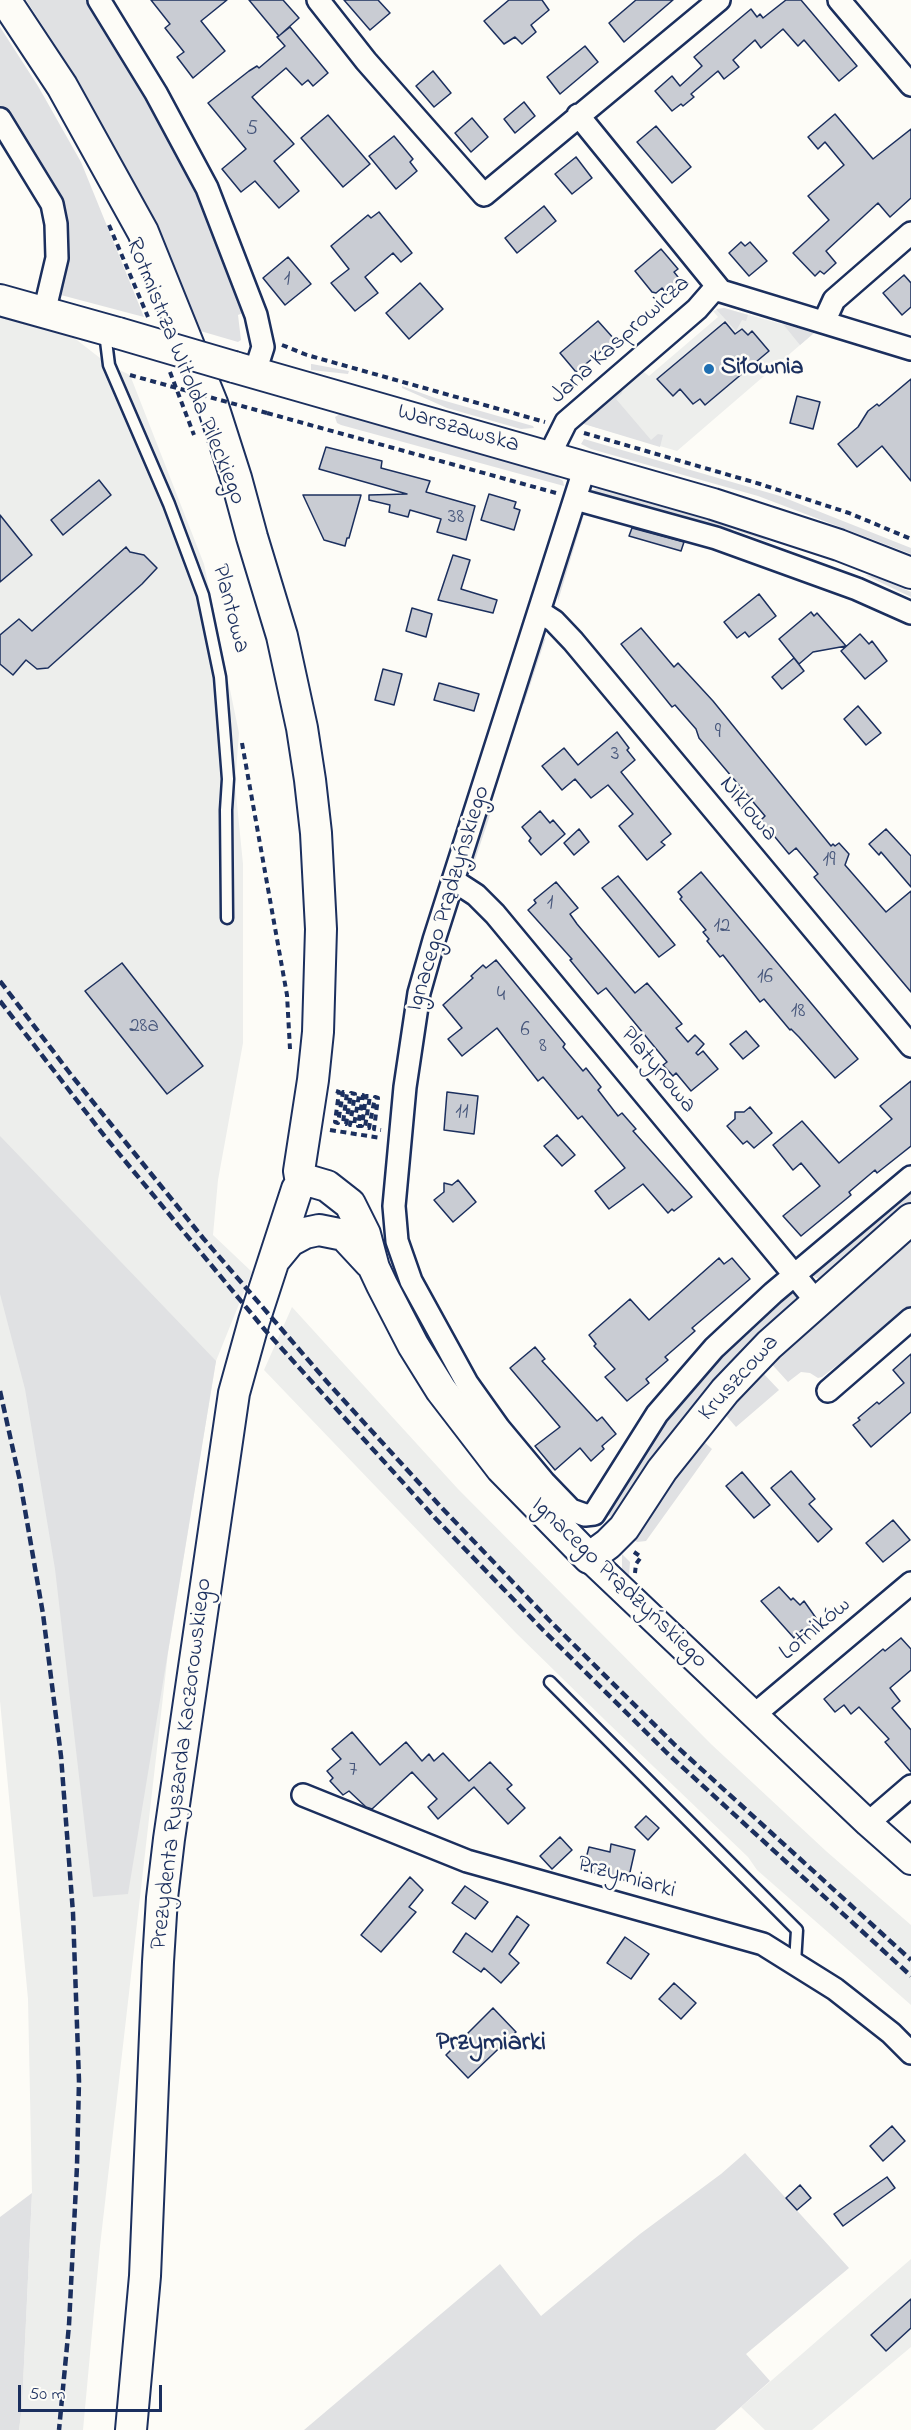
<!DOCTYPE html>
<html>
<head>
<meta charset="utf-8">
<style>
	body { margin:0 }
	#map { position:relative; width:911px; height:2430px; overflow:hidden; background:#fdfcf7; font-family:"Indie Flower",sans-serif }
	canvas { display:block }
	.scale { position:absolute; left:18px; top:2385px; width:144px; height:27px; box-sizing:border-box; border:3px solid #1b2f5e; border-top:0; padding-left:8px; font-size:18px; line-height:21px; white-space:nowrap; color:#1b2f5e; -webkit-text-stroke:4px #fdfcf7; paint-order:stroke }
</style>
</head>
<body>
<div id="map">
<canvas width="911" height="2430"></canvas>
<div class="scale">50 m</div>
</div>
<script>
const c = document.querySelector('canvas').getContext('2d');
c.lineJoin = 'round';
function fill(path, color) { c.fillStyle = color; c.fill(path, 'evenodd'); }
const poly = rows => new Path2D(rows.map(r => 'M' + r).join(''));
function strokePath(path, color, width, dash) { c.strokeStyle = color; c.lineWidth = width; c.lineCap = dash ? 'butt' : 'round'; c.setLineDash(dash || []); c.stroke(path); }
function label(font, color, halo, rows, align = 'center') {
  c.font = font + ' "Indie Flower",sans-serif'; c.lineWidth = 5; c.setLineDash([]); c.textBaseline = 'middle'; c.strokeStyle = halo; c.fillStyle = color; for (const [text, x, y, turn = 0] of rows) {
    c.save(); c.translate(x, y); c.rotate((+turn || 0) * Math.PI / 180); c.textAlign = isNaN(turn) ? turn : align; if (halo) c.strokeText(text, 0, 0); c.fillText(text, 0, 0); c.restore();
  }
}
fill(poly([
	[724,308,814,333,677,451,584,424,586,418,641,370,649,376,718,317,713,311],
	[0,317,73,337,109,365,130,375,204,564,239,733,235,784,243,864,243,1043,218,1180,213,1235,252,1272,216,1361,168,1653,100,2246,83,2430,19,2430,22,2405,32,2193,28,1999,0,1701],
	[292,1307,458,1489,711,1744,826,1851,911,1925,911,2005,757,1870,748,1857,607,1722,516,1633,264,1370],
	[911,2259,911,2347,812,2430,765,2430,741,2407]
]), '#edeeec');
fill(poly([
	[26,0,90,0,120,42,198,189,245,312,238,315,241,340,238,342,197,330,158,237,102,126,78,80],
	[0,27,38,86,81,162,144,317,57,294,63,250,0,110],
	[724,308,748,315,746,321,742,320,736,331,716,309],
	[783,324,814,333,800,345],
	[311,364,312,364,349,371,348,374,311,370],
	[402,386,435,398,533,426,534,428,521,429,447,408,402,388],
	[623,387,622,393,616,399,651,440,658,434,663,435,660,447,584,424,586,418],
	[340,414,553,474,563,481,564,486,341,425,337,423,335,417],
	[584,439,780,496,911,548,911,554,758,496,591,449,581,444],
	[607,488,747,529,772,543,732,529,729,535,589,493,595,489],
	[586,508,558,601,557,585,580,514],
	[865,575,874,576,911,592,911,597],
	[546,637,524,704,519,703,538,646],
	[486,805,492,809,472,869,470,860],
	[0,1136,216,1361,128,1894,93,1897,55,1569,25,1389,0,1294],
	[911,1187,911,1206,821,1280,814,1277,813,1272],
	[911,1233,911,1307,848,1361,840,1363,822,1377,818,1378,810,1373,801,1372,788,1382,768,1360],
	[786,1291,797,1293,797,1303,613,1520,605,1511,632,1466,694,1382],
	[762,1372,779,1390,736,1427,723,1412],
	[702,1440,712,1449,646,1541,637,1542,631,1538],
	[622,1554,630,1562,629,1577,632,1585,622,1570],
	[745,2153,849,2268,746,2354,770,2381,715,2430,304,2430,500,2264,541,2316,640,2234,721,2174],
	[32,2193,22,2406,19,2430,0,2430,0,2217]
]), '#e0e1e3');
const building = poly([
	[151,0,227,0,201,21,225,51,193,78,177,57,184,52,165,28,170,24,151,0],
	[249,0,283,0,299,18,280,35,290,27,328,73,313,86,308,80,302,85,286,68,252,97,294,144,274,161,299,191,279,208,255,181,241,192,222,169,246,149,208,103,249,71,257,66,259,68,285,46,277,37,279,36,249,0],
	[344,0,378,0,390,13,370,30,344,0],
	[509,0,542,0,549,10,531,25,536,32,522,44,515,37,504,44,484,21,509,0],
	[636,0,673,0,624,42,609,23,636,0],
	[786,0,801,0,857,66,839,81,804,40,798,46,783,29,761,48,755,40,733,60,739,67,724,79,718,71,691,94,694,97,683,106,681,104,672,111,655,91,672,76,680,86,702,66,694,57,751,9,757,17,760,14,763,18,786,0],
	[585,46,598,62,560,94,547,77,585,46],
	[433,71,451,93,434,107,416,86,433,71],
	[524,102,535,116,515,133,504,119,524,102],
	[835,114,873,159,911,129,911,198,890,217,878,203,826,251,836,263,824,274,820,271,815,276,793,253,829,220,808,196,844,165,825,142,818,149,808,137,835,114],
	[328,115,370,164,343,187,301,138,328,115],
	[472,118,488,137,471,152,455,133,472,118],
	[656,126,691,167,672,183,637,142,656,126],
	[394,136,413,159,410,162,417,171,396,189,369,156,394,136],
	[576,157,592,178,572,194,555,174,576,157],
	[544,206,556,221,517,253,505,238,544,206],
	[379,212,412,253,401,262,393,253,365,277,378,293,355,311,331,283,349,269,331,246,368,215,371,218,379,212],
	[741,242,745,246,750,242,767,261,749,276,729,253,741,242],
	[661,249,678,269,674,272,682,282,667,294,662,288,656,293,652,292,635,271,661,249],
	[288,257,311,284,285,305,263,278,288,257],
	[904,275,911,283,911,307,902,315,883,293,904,275],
	[420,283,443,309,409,339,386,313,420,283],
	[598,321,615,340,576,372,560,353,598,321],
	[725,322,735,334,742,329,748,335,752,331,769,351,705,405,700,399,693,404,680,389,673,396,657,379,725,322],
	[911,379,911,481,882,446,857,467,838,444,858,427,868,411,877,404,879,406,911,379],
	[797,396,820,402,813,429,790,423,797,396],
	[326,447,382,461,381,468,430,481,426,492,475,506,466,540,437,532,441,519,410,510,408,517,389,512,390,505,369,500,369,495,407,494,319,469,326,447],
	[99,480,111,495,63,535,51,520,99,480],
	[489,494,516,502,514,508,520,510,514,530,481,520,489,494],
	[303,495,361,495,349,538,347,538,345,546,324,540,303,495],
	[0,515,32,555,0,582,0,515],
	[632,528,684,542,681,551,629,536,632,528],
	[126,547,130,552,144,555,157,568,142,584,48,668,37,669,26,660,13,675,0,664,0,635,19,619,32,631,126,547],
	[453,555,470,560,461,589,497,600,493,613,438,600,453,555],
	[759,594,776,616,749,637,745,632,737,638,724,622,759,594],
	[412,608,432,614,426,637,406,631,412,608],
	[811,612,814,616,817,613,846,646,813,652,799,664,779,639,811,612],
	[641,628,674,667,678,663,713,701,831,846,833,844,835,846,839,843,849,854,845,865,886,912,911,891,911,992,814,877,818,874,796,848,789,854,761,820,765,816,699,738,696,729,675,705,672,707,621,644,641,628],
	[860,634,869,644,872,641,887,661,865,679,841,651,860,634],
	[794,658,804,671,782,689,772,677,794,658],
	[383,669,402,674,394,705,375,700,383,669],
	[439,683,479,694,474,711,434,700,439,683],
	[858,706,881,733,866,745,844,719,858,706],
	[617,732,629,748,627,750,635,760,621,772,671,834,661,842,665,845,647,860,619,826,633,814,608,785,591,798,575,779,562,790,542,766,564,748,578,765,617,732],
	[540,811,550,823,553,820,565,834,541,855,529,841,531,838,522,827,540,811],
	[579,829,589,842,574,855,564,843,579,829],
	[886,829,911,856,911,887,881,852,879,855,869,844,886,829],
	[701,872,858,1059,835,1078,799,1037,791,1029,790,1030,764,999,760,1002,723,955,720,957,707,941,709,939,703,932,706,930,680,899,682,897,678,892,701,872],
	[618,876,675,945,659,957,602,888,618,876],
	[556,882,578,908,570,914,577,924,635,993,647,983,682,1024,676,1028,688,1042,695,1035,704,1044,696,1053,698,1055,703,1051,718,1069,691,1091,676,1073,673,1076,663,1065,667,1062,606,988,598,994,570,960,572,959,528,910,536,903,534,900,556,882],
	[496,960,565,1044,563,1047,583,1071,586,1068,601,1087,598,1090,618,1116,622,1113,636,1129,633,1131,692,1197,674,1211,672,1209,668,1213,643,1184,609,1209,595,1191,625,1168,582,1116,578,1119,543,1077,538,1081,497,1028,462,1056,448,1039,462,1028,443,1005,473,978,471,976,483,965,486,968,496,960],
	[122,963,203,1066,167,1094,85,991,122,963],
	[746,1031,759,1046,743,1059,730,1044,746,1031],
	[911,1081,911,1146,877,1173,875,1170,849,1192,851,1195,801,1236,783,1216,820,1186,801,1163,793,1170,773,1145,802,1121,839,1163,892,1119,880,1106,911,1081],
	[447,1092,478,1096,474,1134,444,1130,447,1092],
	[750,1107,772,1133,754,1148,747,1141,743,1144,727,1126,735,1119,735,1112,744,1112,750,1107],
	[557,1135,575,1155,562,1166,544,1146,557,1135],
	[458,1180,476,1202,453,1222,434,1200,444,1192,444,1183,452,1185,458,1180],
	[719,1258,724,1264,732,1258,750,1279,692,1328,695,1331,665,1357,668,1360,646,1379,649,1383,627,1401,605,1377,615,1369,594,1346,596,1344,589,1335,630,1299,649,1320,719,1258],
	[535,1347,545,1359,542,1361,597,1421,602,1417,616,1434,602,1446,604,1449,591,1461,580,1448,555,1470,535,1446,560,1427,510,1368,535,1347],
	[911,1354,911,1412,871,1447,853,1425,860,1420,858,1418,877,1402,879,1404,904,1383,893,1370,911,1354],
	[791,1471,815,1499,809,1504,832,1529,818,1542,771,1488,791,1471],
	[742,1472,770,1505,754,1518,726,1486,742,1472],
	[893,1520,910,1540,883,1562,866,1543,893,1520],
	[779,1587,791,1600,793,1598,800,1605,804,1601,816,1618,810,1624,811,1631,802,1630,794,1638,761,1601,779,1587],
	[901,1638,911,1649,911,1670,890,1688,900,1701,892,1708,911,1730,911,1772,885,1742,889,1739,859,1707,851,1714,844,1705,835,1712,824,1699,883,1649,885,1651,901,1638],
	[352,1732,380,1765,406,1742,422,1761,429,1754,434,1761,443,1753,469,1781,490,1762,512,1785,507,1789,525,1808,508,1824,474,1787,438,1819,428,1807,437,1799,412,1772,372,1809,366,1807,349,1791,343,1795,330,1781,333,1778,327,1771,341,1759,332,1749,352,1732],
	[646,1816,659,1828,648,1840,635,1827,646,1816],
	[560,1837,572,1850,552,1869,540,1856,560,1837],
	[611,1844,635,1850,628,1881,583,1870,589,1847,610,1852,611,1844],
	[410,1877,423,1890,409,1907,416,1912,381,1952,361,1935,410,1877],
	[465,1886,488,1902,475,1919,452,1903,465,1886],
	[517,1916,529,1925,509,1954,519,1963,501,1983,484,1968,481,1972,453,1952,466,1933,492,1952,517,1916],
	[625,1937,649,1954,631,1979,607,1963,625,1937],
	[674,1983,696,2003,681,2019,659,1999,674,1983],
	[493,2008,516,2032,468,2078,446,2055,493,2008],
	[892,2126,905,2141,883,2161,870,2146,892,2126],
	[887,2177,895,2188,843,2226,834,2214,887,2177],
	[800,2185,811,2198,797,2210,786,2198,800,2185],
	[911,2299,911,2328,886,2351,871,2335,911,2299]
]);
fill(building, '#c9ccd3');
strokePath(building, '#1b2f5e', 1.5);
const service = poly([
	[105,333,109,365,169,504,203,595,220,677,228,779,226,810,227,918],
	[550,1682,797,1930,795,1963]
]);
const minor = poly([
	[99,0,156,93,207,188,256,315,263,347,255,372],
	[318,0,366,61,484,195,719,0],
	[839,0,911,85],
	[578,115,721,291,911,349],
	[0,119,52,204,56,224,57,258,44,313],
	[824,322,834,300,911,233],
	[549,456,566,422,697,309,717,286],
	[585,467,434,940,419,993,405,1087,394,1206,397,1241,411,1281,467,1383,499,1428,544,1482,571,1510,585,1515,594,1514,657,1414,714,1348,773,1293,911,1177],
	[575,499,716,538,857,589,911,613],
	[540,612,554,621,573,641,911,1046],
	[453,880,476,895,495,914,816,1301],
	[828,1391,911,1319],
	[754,1715,911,1583],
	[303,1795,467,1861,763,1944,835,1989,891,2033,911,2053],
	[868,1823,911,1786]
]);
const tertiary = poly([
	[589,1558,868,1823,911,1861]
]);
const secondary = poly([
	[5,0,62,86,143,232,212,403,236,478,252,537,282,636,302,728,310,780,316,833,321,929,318,1032,313,1080,299,1171,301,1183],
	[0,300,118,333],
	[234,367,713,504,839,545,911,573],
	[301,1183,310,1181,327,1186,350,1204,365,1234,374,1268,382,1285,413,1345,441,1390,501,1468,589,1558,608,1544,624,1528,662,1470,725,1391,769,1345,911,1219],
	[276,1258,290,1241,305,1233,319,1230,344,1235,370,1263],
	[131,2430,145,2276,158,1962,162,1898,169,1839,234,1393,254,1321,297,1189,301,1183]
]);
strokePath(service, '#1b2f5e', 15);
strokePath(minor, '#1b2f5e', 26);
strokePath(tertiary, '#1b2f5e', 30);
strokePath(secondary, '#1b2f5e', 34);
strokePath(poly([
	[109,225,148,317],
	[282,345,307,355,545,422],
	[170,372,194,435],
	[267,413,556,493],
	[584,433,760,484,849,513,911,539],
	[242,743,287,995,290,1049],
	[336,1091,339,1092,335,1122,338,1123,343,1092,347,1093,343,1123,346,1124,351,1093,355,1094,350,1125,354,1125,359,1095,363,1095,358,1126,362,1126,366,1096,370,1096,365,1127,369,1128,375,1097,378,1098,374,1129,381,1130],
	[330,1130,381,1138],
	[634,1552,641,1557,636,1564,635,1573]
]), '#1b2f5e', 4, [6, 4.5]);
strokePath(service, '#fdfcf7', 10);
strokePath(minor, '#fdfcf7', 21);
strokePath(tertiary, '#fdfcf7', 26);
strokePath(secondary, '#fdfcf7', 30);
strokePath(poly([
	[0,981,72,1076,203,1238,328,1383,441,1507,550,1621,675,1745,911,1960],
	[0,1001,106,1138,265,1330,436,1519,543,1630,667,1753,911,1976],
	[0,1391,20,1481,43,1614,61,1756,73,1913,79,2081,77,2166,69,2325,59,2430]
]), '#1b2f5e', 4.5, [9, 4.5]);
const secondaryBridge = poly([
	[118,333,234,367]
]);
strokePath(secondaryBridge, '#1b2f5e', 34, []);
strokePath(poly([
	[130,375,267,413]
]), '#1b2f5e', 4, [6, 4.5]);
strokePath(secondaryBridge, '#fdfcf7', 30);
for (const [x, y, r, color] of [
	[709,369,6,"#1f6fb2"]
]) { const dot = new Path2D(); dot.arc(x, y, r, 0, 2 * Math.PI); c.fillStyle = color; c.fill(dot); strokePath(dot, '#fdfcf7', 2); }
label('21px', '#46567b', null, [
	["5",252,131],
	["1",287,281],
	["38",456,519],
	["9",718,734],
	["3",615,756],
	["19",829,862],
	["1",550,905],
	["12",722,928],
	["16",765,979],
	["4",501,997],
	["18",798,1013],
	["28a",144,1028],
	["6",525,1032],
	["8",543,1048],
	["11",462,1114],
	["7",353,1772]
]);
label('24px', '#1b2f5e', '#fdfcf7', [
	["Jana Kasprowicza",621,341,-42],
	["Rotmistrza Witolda Pileckiego",184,372,68],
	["Warszawska",458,430,16],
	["Plantowa",229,609,75],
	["Niklowa",747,810,50],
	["Ignacego Prądzyńskiego",450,899,-73],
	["Platynowa",657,1071,50],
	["Kruszcowa",740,1379,-48],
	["Ignacego Prądzyńskiego",618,1584,44],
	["Lotników",816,1630,-40],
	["Prezydenta Ryszarda Kaczorowskiego",183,1764,-83],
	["Przymiarki",626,1879,16]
]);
label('bold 24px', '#1b2f5e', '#fdfcf7', [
	["Siłownia",721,369]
], 'left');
label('bold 26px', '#1b2f5e', '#fdfcf7', [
	["Przymiarki",491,2045]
]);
</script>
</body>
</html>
